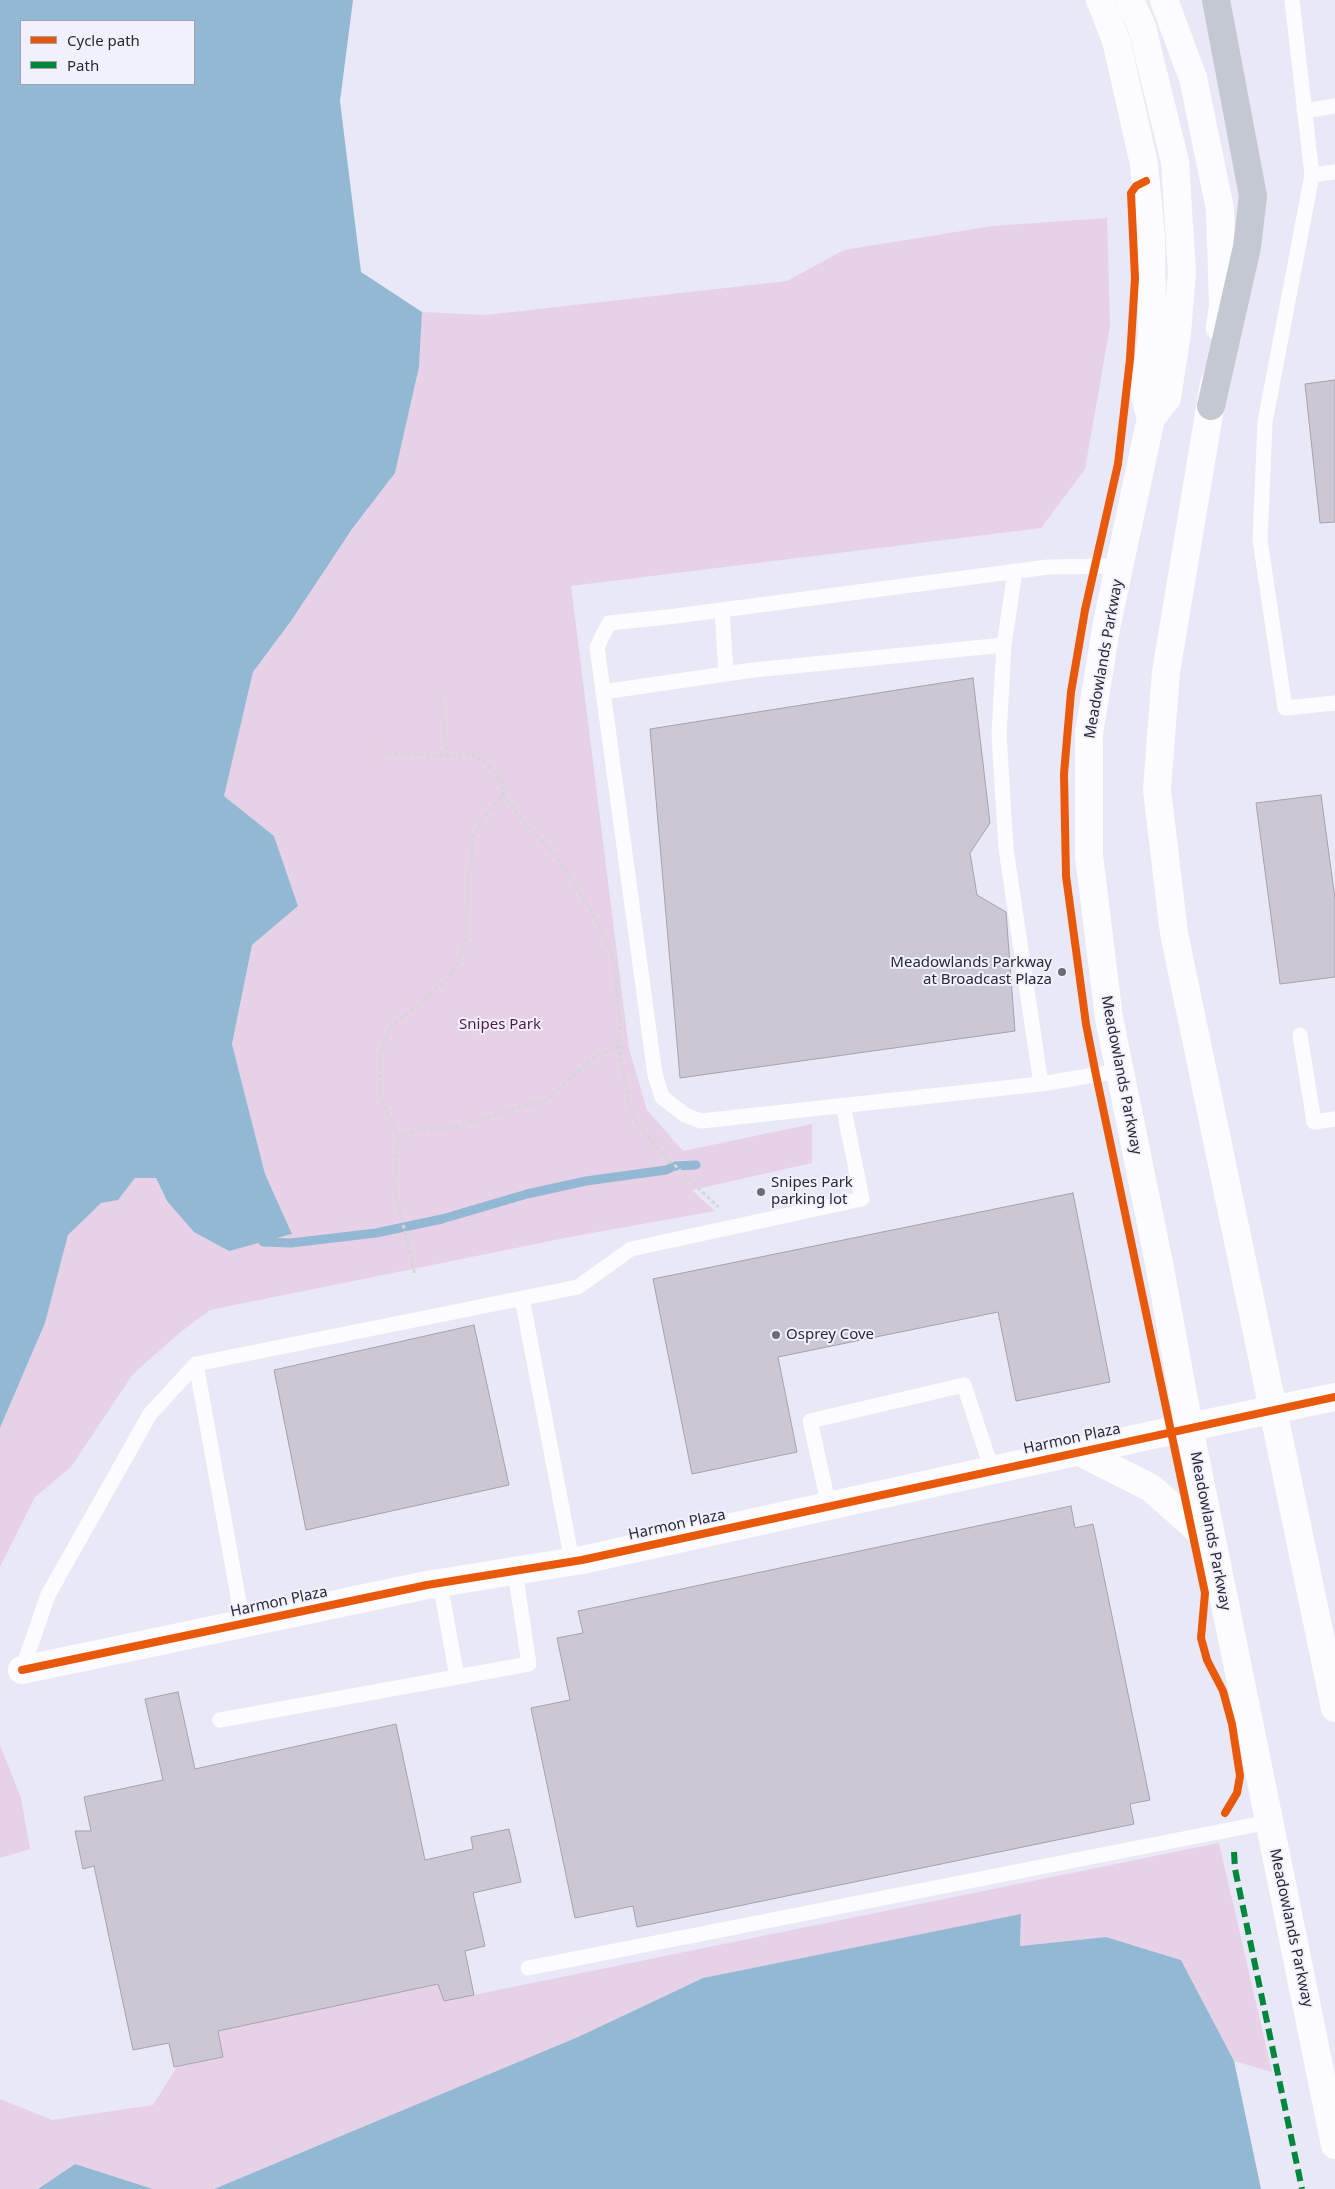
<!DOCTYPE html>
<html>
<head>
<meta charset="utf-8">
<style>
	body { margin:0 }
	#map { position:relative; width:1335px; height:2189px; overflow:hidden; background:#e9e8f6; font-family:"Noto Sans",sans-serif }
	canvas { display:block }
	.legend { position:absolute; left:20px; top:20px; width:175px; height:65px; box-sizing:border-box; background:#f1f1fe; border:1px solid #a1a1ae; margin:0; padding:6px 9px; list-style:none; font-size:15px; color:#292935 }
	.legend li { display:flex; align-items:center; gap:10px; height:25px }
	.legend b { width:25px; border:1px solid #a1a1ae }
</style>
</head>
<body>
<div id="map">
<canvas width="1335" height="2189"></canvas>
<ul class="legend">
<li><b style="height:6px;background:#e8590c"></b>Cycle path</li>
<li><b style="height:6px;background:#00873e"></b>Path</li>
</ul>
</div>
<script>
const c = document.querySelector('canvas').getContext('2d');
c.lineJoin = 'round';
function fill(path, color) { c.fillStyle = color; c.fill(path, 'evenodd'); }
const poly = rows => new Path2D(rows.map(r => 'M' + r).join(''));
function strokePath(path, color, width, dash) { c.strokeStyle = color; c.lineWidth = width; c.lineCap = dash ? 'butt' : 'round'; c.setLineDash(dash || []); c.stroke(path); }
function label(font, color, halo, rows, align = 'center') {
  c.font = font + ' "Noto Sans",sans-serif'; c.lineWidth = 4; c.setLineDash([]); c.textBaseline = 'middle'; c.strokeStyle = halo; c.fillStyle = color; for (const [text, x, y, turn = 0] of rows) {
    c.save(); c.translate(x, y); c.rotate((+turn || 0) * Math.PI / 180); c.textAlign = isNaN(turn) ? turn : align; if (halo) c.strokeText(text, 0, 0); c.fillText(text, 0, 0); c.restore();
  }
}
fill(poly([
	[1107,218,1110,326,1085,469,1041,528,571,586,629,1049,647,1110,683,1151,812,1124,812,1163,692,1190,715,1211,575,1236,210,1310,178,1334,133,1374,71,1467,35,1497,0,1567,0,1428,45,1323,68,1235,101,1202,118,1200,135,1178,156,1178,167,1201,229,1250,292,1234,265,1174,232,1044,252,945,298,906,274,836,224,796,253,672,291,621,352,529,395,473,419,367,422,312,486,315,787,281,844,250,993,226],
	[0,1745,21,1798,30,1849,0,1858],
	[1219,1843,1272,2072,1234,2061,1181,1960,1106,1937,1020,1946,1021,1915,703,1978,578,2037,214,2189,153,2189,75,2164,38,2189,0,2189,0,2099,52,2120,153,2105,177,2067,223,2057,218,2031,438,1984,444,2001]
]), '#e6d1e6');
fill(poly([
	[0,0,353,0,340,101,361,272,422,312,419,367,395,473,352,529,291,621,253,672,224,796,274,836,298,906,252,945,232,1044,265,1174,292,1234,229,1251,194,1232,167,1201,156,1178,135,1178,118,1200,101,1203,68,1235,45,1323,0,1428],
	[21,21,194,21,194,84,21,84],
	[1021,1914,1020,1946,1106,1937,1181,1960,1234,2061,1261,2189,214,2189,578,2037,703,1978],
	[75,2164,153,2189,38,2189]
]), '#92b8d4');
strokePath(poly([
	[263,1242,291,1243,376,1233,442,1219,527,1194,586,1181,666,1170,675,1166,696,1165]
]), '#92b8d4', 9);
const building = poly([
	[1335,380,1335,522,1320,523,1305,384,1335,380],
	[973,678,990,823,970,853,977,895,1006,912,1015,1031,680,1078,650,729,973,678],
	[1321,795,1335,899,1335,977,1280,984,1256,803,1321,795],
	[1073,1193,1110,1382,1016,1401,998,1312,778,1357,797,1452,692,1474,653,1279,1073,1193],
	[474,1325,509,1485,306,1530,274,1370,474,1325],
	[1071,1506,1075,1528,1093,1524,1150,1800,1130,1804,1134,1824,637,1927,633,1906,575,1918,531,1708,570,1700,557,1638,583,1633,578,1611,1071,1506],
	[178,1692,195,1769,396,1724,425,1860,473,1849,471,1837,509,1829,521,1882,473,1893,485,1946,465,1951,474,1995,444,2001,438,1984,218,2031,223,2057,174,2067,169,2043,133,2050,94,1866,83,1869,75,1831,91,1831,84,1797,163,1780,145,1699,178,1692]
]);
fill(building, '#cbc8d3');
strokePath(building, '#a5a2ad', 1);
strokePath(poly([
	[440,694,447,756],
	[381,752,447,756,471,754,484,761,503,783,503,795,483,818,474,835,468,882,465,943,458,962,449,978,390,1028,380,1054,380,1097,398,1136,394,1186,415,1275],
	[503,795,527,826,555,855,592,912,613,956,620,1023,618,1046,630,1107,636,1122,657,1148,718,1207],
	[398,1136,419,1130,450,1128,546,1100,595,1057,618,1046,628,1049]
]), '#d6d6da', 3, [4, 2.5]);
strokePath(poly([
	[1292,0,1312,175,1265,422,1260,540,1285,708,1335,703],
	[1304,111,1335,106],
	[1312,175,1335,172],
	[1015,571,1004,645,999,735,1006,849,1041,1084],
	[722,610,726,674],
	[603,692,753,670,1004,645],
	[1300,1035,1314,1122,1335,1119],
	[1119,1071,1041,1084,701,1121,685,1115,662,1097,655,1075,597,647,609,623,676,616,1048,567,1120,566],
	[522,1298,572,1561],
	[196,1364,243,1624],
	[829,1506,810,1421,964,1385,992,1470],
	[440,1583,457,1677],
	[22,1670,48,1595,150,1414,196,1364,578,1287,631,1249,862,1199,843,1105],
	[220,1720,529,1664,515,1571],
	[528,1968,1269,1822]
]), '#fcfcfe', 15);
strokePath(poly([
	[1078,1451,1151,1488,1212,1542],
	[22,1670,427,1585,582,1560,1189,1427]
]), '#fcfcfe', 28);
strokePath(poly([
	[1100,0,1116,40,1144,164,1151,237,1152,336,1144,393,1151,418,1107,623,1089,733,1089,856,1109,1018,1159,1263,1189,1427,1335,2145],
	[1130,0,1142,27,1175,162,1182,272,1177,333,1167,398,1151,418],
	[1164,0,1193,78,1220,209,1223,305,1220,328],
	[1214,384,1166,672,1157,790,1174,933,1335,1708],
	[1189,1427,1335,1397]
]), '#fcfcfe', 28);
strokePath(poly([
	[1211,406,1247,247,1253,196,1216,0]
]), '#c4c8d3', 28);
strokePath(poly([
	[1234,1852,1235,1869,1302,2189]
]), '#00873e', 6, [12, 6]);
strokePath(poly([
	[1146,181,1136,186,1131,193,1135,278,1130,359,1118,464,1085,610,1071,692,1064,774,1066,876,1086,1024,1096,1075,1205,1593,1201,1638,1207,1660,1223,1691,1232,1724,1240,1776,1237,1793,1225,1813],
	[22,1670,427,1585,582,1560,1335,1397]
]), '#e8590c', 8);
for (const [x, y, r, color] of [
	[1062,972,5,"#6c6c79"],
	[761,1192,5,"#6c6c79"],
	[776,1335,5,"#6c6c79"]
]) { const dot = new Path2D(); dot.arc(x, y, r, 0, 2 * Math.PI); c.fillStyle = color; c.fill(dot); strokePath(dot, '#f1f1fe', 2); }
label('15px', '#292935', '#f1f1fe', [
	["Meadowlands Parkway",1104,659,-80],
	["Meadowlands Parkway",1121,1075,79],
	["Harmon Plaza",1072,1439,-12],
	["Harmon Plaza",677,1525,-12],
	["Meadowlands Parkway",1210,1531,79],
	["Harmon Plaza",279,1602,-12],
	["Meadowlands Parkway",1291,1928,78]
]);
label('15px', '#292935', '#f1f1fe', [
	["Meadowlands Parkway",1052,963,"right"],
	["at Broadcast Plaza",1052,980,"right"],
	["Snipes Park",771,1183],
	["parking lot",771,1200],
	["Osprey Cove",786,1335]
], 'left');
label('15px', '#531847', '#f1f1fe', [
	["Snipes Park",500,1025]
]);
</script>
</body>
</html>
